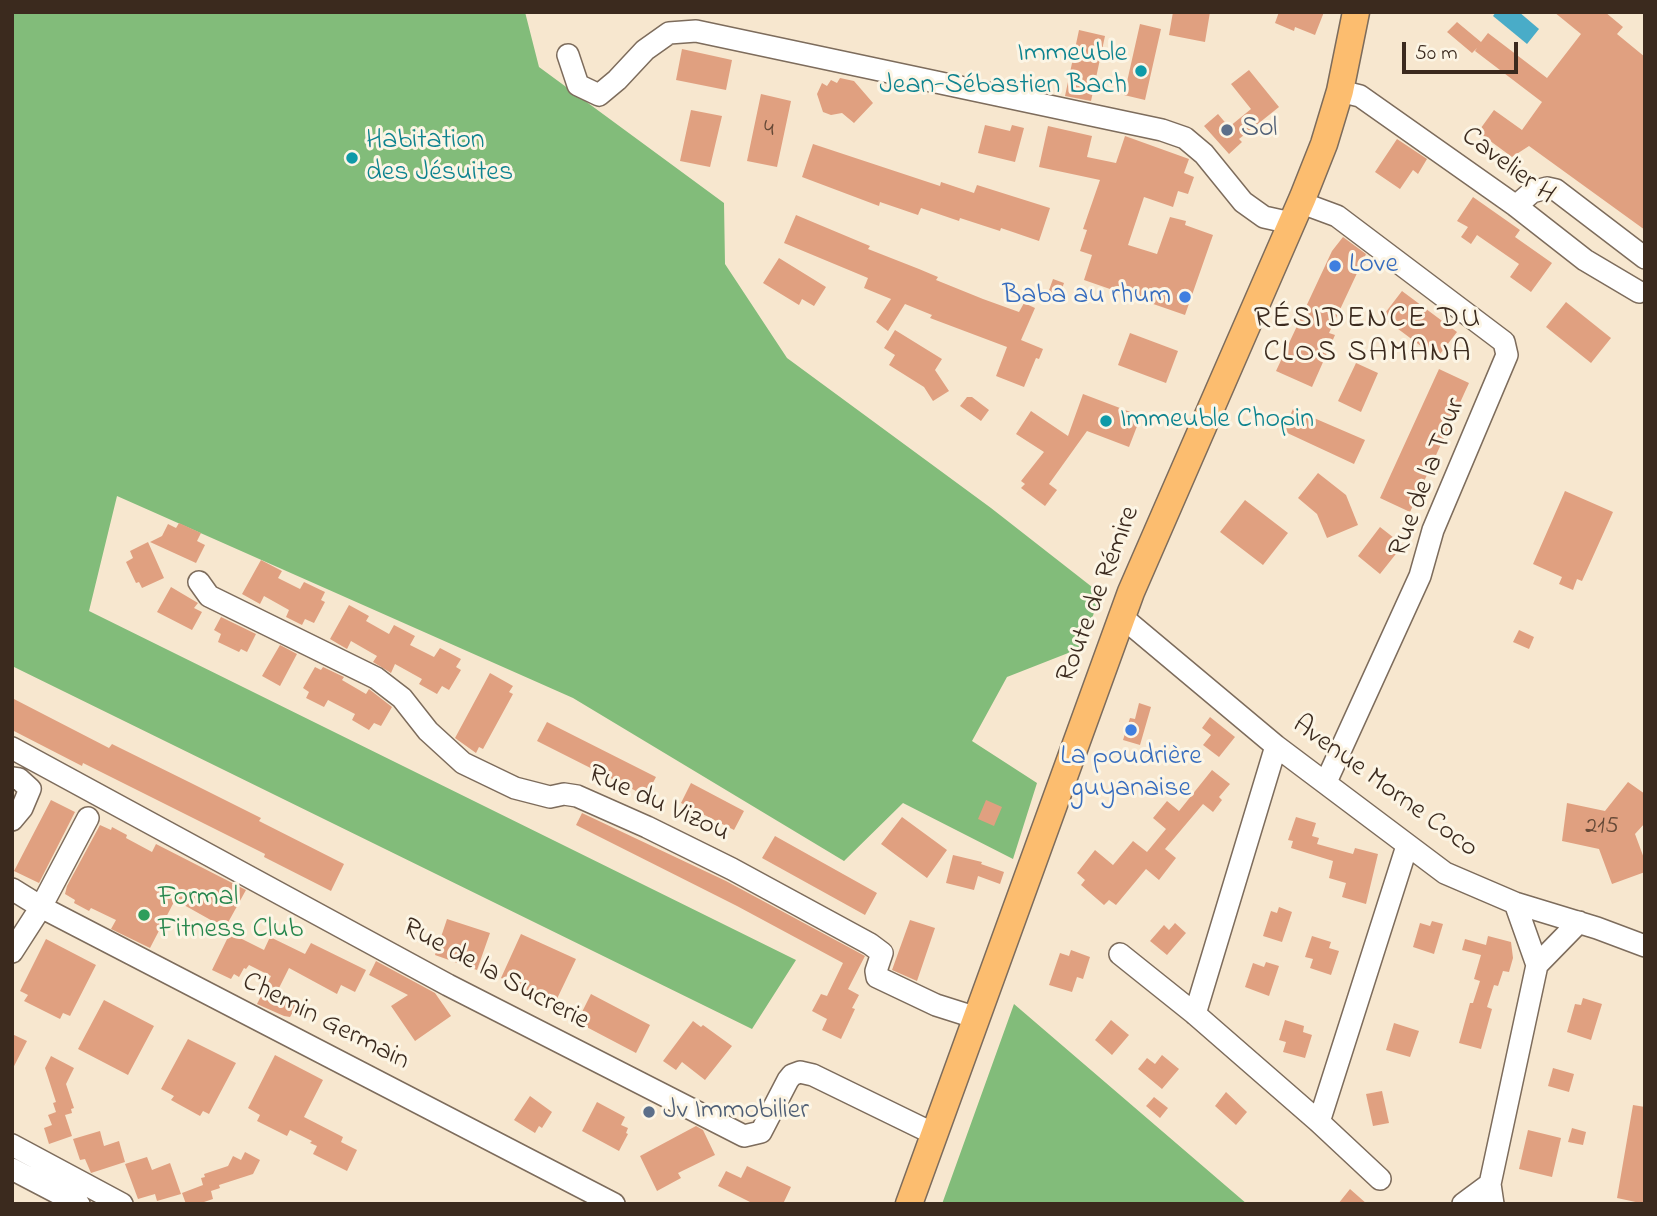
<!DOCTYPE html>
<html>
<head>
<meta charset="utf-8">
<style>
	body { margin:0 }
	#map { position:relative; width:1657px; height:1216px; overflow:hidden; background:#f7e7cf; font-family:"Indie Flower",sans-serif }
	canvas { display:block }
	.frame { position:absolute; inset:0; border:14px solid #3b2a1e; pointer-events:none }
	.scale { position:absolute; left:1402px; top:42px; width:116px; height:32px; box-sizing:border-box; border:4px solid #3b2a1e; border-top:0; padding-left:9px; font-size:21px; line-height:24px; white-space:nowrap; color:#3b2a1e; -webkit-text-stroke:5px #fcf5e5; paint-order:stroke }
</style>
</head>
<body>
<div id="map">
<canvas width="1657" height="1216"></canvas>
<div class="frame"></div>
<div class="scale">50 m</div>
</div>
<script>
const c = document.querySelector('canvas').getContext('2d');
c.lineJoin = 'round';
function fill(path, color) { c.fillStyle = color; c.fill(path, 'evenodd'); }
const poly = rows => new Path2D(rows.map(r => 'M' + r).join(''));
function strokePath(path, color, width, dash) { c.strokeStyle = color; c.lineWidth = width; c.lineCap = dash ? 'butt' : 'round'; c.setLineDash(dash || []); c.stroke(path); }
function label(font, color, halo, rows, align = 'center') {
  c.font = font + ' "Indie Flower",sans-serif'; c.lineWidth = 6; c.setLineDash([]); c.textBaseline = 'middle'; c.strokeStyle = halo; c.fillStyle = color; for (const [text, x, y, turn = 0] of rows) {
    c.save(); c.translate(x, y); c.rotate((+turn || 0) * Math.PI / 180); c.textAlign = isNaN(turn) ? turn : align; if (halo) c.strokeText(text, 0, 0); c.fillText(text, 0, 0); c.restore();
  }
}
fill(poly([
	[12,12,525,12,539,67,724,203,725,264,787,358,991,508,1101,594,1081,648,1007,677,972,741,1037,783,1013,859,903,803,844,861,573,698,117,496,89,611,796,960,752,1029,12,666],
	[1014,1004,1247,1204,942,1204]
]), '#82bc7a');
fill(poly([
	[1496,12,1519,12,1539,29,1527,44,1493,16]
]), '#49acc8');
fill(poly([
	[1173,12,1210,12,1205,42,1169,35],
	[1279,12,1324,12,1315,35,1295,27,1294,31,1275,23],
	[1554,12,1605,12,1623,27,1617,34,1645,57,1645,230,1529,146,1512,157,1478,132,1494,110,1522,130,1542,102,1475,51,1477,48,1472,53,1447,32,1457,22,1481,42,1488,33,1547,78,1581,34],
	[1140,24,1161,29,1145,100,1124,95],
	[1079,30,1105,36,1091,101,1065,96],
	[682,49,732,60,726,90,676,80],
	[1249,70,1279,107,1239,139,1242,142,1229,154,1204,126,1218,114,1229,127,1251,109,1231,84],
	[840,78,854,81,873,103,854,123,842,113,831,115,823,112,817,94,822,83,827,86,831,80,837,83],
	[761,94,791,101,777,167,747,161],
	[691,110,722,116,710,167,680,161],
	[985,125,1010,131,1012,125,1024,128,1015,162,978,153],
	[1048,126,1092,136,1087,157,1116,163,1125,136,1189,159,1184,173,1194,177,1188,194,1178,191,1173,207,1144,197,1128,245,1157,254,1170,217,1186,221,1185,225,1213,235,1185,315,1084,280,1092,255,1080,251,1087,230,1083,229,1100,180,1039,167],
	[1397,139,1427,159,1418,174,1413,170,1400,189,1375,172],
	[813,144,940,186,941,182,974,193,977,185,1050,208,1039,241,1001,228,1000,231,960,218,959,221,921,208,918,215,880,202,879,206,802,177],
	[1473,197,1520,230,1515,237,1552,263,1531,292,1510,277,1519,264,1477,235,1471,244,1461,237,1468,227,1457,221],
	[796,215,870,246,868,249,919,269,938,277,936,280,983,299,1019,312,1024,303,1035,308,1021,340,1043,349,1039,359,1036,358,1024,387,996,376,1007,347,930,318,932,315,905,304,888,331,876,322,891,299,864,288,868,278,784,243],
	[1343,237,1366,254,1329,333,1335,335,1312,387,1276,371,1332,251],
	[779,258,826,287,814,306,802,299,799,305,763,283],
	[1053,279,1064,283,1059,297,1048,293],
	[1402,291,1457,332,1437,358,1382,317],
	[1566,302,1611,338,1591,363,1546,327],
	[895,330,942,359,935,370,949,391,933,401,924,387,889,365,895,355,884,348],
	[1130,333,1178,351,1166,383,1118,365],
	[1356,363,1378,373,1361,412,1338,401],
	[1439,369,1469,383,1410,512,1380,498],
	[1083,394,1141,416,1129,447,1087,431,1049,484,1057,490,1045,506,1021,488,1025,484,1021,481,1044,452,1016,434,1031,411,1068,436],
	[967,397,972,397,989,410,981,421,960,406],
	[1293,409,1365,440,1354,464,1283,431],
	[1318,473,1346,495,1358,525,1327,538,1317,514,1298,498],
	[1565,491,1613,512,1582,581,1577,579,1573,590,1559,584,1562,577,1533,564],
	[1245,500,1288,533,1263,565,1220,532],
	[179,523,201,533,197,541,205,545,196,563,150,542,162,536,168,524,176,528],
	[1380,527,1403,545,1380,574,1358,556],
	[148,542,164,578,142,588,139,582,136,583,126,562,133,558,130,551],
	[261,560,282,571,278,578,300,589,304,582,325,592,321,600,325,602,314,623,305,619,302,625,286,617,289,610,264,596,260,604,242,594],
	[171,587,198,603,194,608,202,612,192,630,157,612],
	[349,605,369,616,366,621,389,634,394,625,415,636,410,645,434,657,440,648,461,659,456,667,461,670,449,690,442,686,437,694,419,684,422,679,395,664,391,673,373,662,377,656,351,641,347,649,330,639],
	[221,617,256,634,247,652,241,649,239,652,218,642,221,634,214,630],
	[1519,630,1534,637,1529,649,1513,642],
	[280,645,297,654,280,686,262,676],
	[315,667,321,670,323,667,344,677,342,680,366,694,369,689,392,707,381,726,374,723,369,730,352,720,355,714,328,700,324,707,306,698,309,692,303,688],
	[490,673,513,686,509,692,513,694,483,749,479,747,476,753,455,738],
	[12,698,109,748,112,744,193,784,261,818,259,821,344,864,331,891,264,857,265,854,83,763,82,766,12,730],
	[1139,703,1151,707,1140,745,1123,740,1130,718,1135,719],
	[1210,717,1235,737,1219,757,1203,745,1211,735,1202,728],
	[547,722,656,777,646,796,537,741],
	[1212,770,1230,784,1219,797,1222,800,1213,812,1203,804,1165,849,1176,858,1159,880,1146,869,1116,905,1109,900,1104,905,1081,885,1085,880,1077,873,1095,850,1113,865,1133,841,1147,852,1166,829,1153,818,1167,801,1179,811],
	[1628,782,1645,794,1645,823,1635,834,1645,861,1645,872,1612,884,1599,849,1562,841,1567,803,1605,811],
	[691,783,744,811,734,830,681,803],
	[51,800,75,812,39,883,14,871],
	[986,800,1002,807,994,826,978,819],
	[582,813,726,881,865,956,848,989,859,995,852,1008,855,1009,841,1039,822,1030,827,1019,812,1011,821,994,827,996,843,963,737,906,576,825],
	[902,817,947,850,927,878,881,844],
	[1296,817,1316,823,1312,836,1319,838,1317,844,1353,854,1355,848,1378,854,1366,904,1342,897,1346,883,1329,878,1333,861,1291,848,1293,841,1288,840],
	[100,825,111,830,112,827,127,835,126,838,152,852,156,844,246,890,225,928,175,900,150,948,111,929,116,920,91,908,89,911,74,903,75,900,65,894,67,886],
	[775,836,877,893,865,915,762,858],
	[953,855,982,862,981,864,1004,872,1000,884,978,876,974,890,946,883],
	[1279,907,1292,912,1282,942,1263,936,1271,911,1277,913],
	[447,919,490,933,477,970,435,955],
	[910,920,935,928,917,981,892,970],
	[1432,921,1443,924,1434,954,1413,947,1420,923,1430,926],
	[1175,923,1186,933,1167,955,1150,941,1164,925,1169,930],
	[230,933,264,950,270,937,305,954,311,943,366,970,355,992,341,985,337,994,289,968,277,992,298,1002,290,1017,284,1016,257,1004,271,976,249,965,246,969,244,968,239,977,234,974,231,979,212,970],
	[521,934,576,959,555,1003,501,978],
	[1312,936,1331,942,1329,948,1339,951,1331,975,1310,968,1313,959,1305,957],
	[1488,936,1511,942,1513,958,1509,972,1503,971,1498,986,1494,985,1487,1007,1492,1009,1481,1049,1459,1043,1470,1003,1473,1003,1480,981,1474,979,1481,955,1462,950,1465,939,1486,945],
	[46,939,96,965,70,1016,63,1013,60,1019,24,1001,28,995,20,991],
	[1071,950,1090,957,1083,979,1077,977,1072,992,1049,985,1060,953,1069,956],
	[376,961,435,993,451,1016,415,1041,391,1006,408,995,369,975],
	[1266,962,1279,966,1269,996,1245,987,1253,963,1264,967],
	[591,994,650,1025,636,1053,577,1022],
	[1583,998,1602,1004,1591,1040,1567,1032,1575,1004,1581,1005],
	[104,1000,154,1026,128,1075,78,1049],
	[1111,1020,1129,1035,1112,1055,1095,1040],
	[1285,1020,1304,1026,1303,1032,1312,1035,1305,1058,1283,1052,1286,1042,1279,1040],
	[693,1021,701,1027,703,1025,732,1046,705,1080,682,1062,676,1070,663,1061],
	[1394,1023,1419,1031,1410,1057,1386,1050],
	[12,1034,27,1041,12,1070],
	[188,1039,236,1063,209,1114,203,1111,200,1116,171,1100,174,1096,161,1089],
	[275,1055,323,1080,304,1117,343,1137,341,1142,357,1150,347,1171,313,1154,317,1146,310,1143,312,1141,290,1130,287,1136,257,1121,260,1115,248,1108],
	[1162,1055,1179,1069,1162,1089,1138,1069,1147,1058,1155,1064],
	[51,1056,74,1068,66,1084,74,1108,71,1109,72,1113,65,1115,72,1136,49,1144,44,1128,52,1125,48,1115,56,1112,53,1103,56,1102,45,1068],
	[1553,1068,1574,1074,1569,1092,1548,1086],
	[1382,1091,1389,1123,1373,1126,1366,1094],
	[1226,1092,1247,1112,1236,1125,1215,1106],
	[530,1096,552,1112,542,1128,539,1126,535,1133,514,1120],
	[1154,1097,1168,1108,1160,1118,1146,1106],
	[597,1102,625,1117,621,1125,628,1128,626,1133,628,1134,619,1151,582,1131],
	[1633,1105,1645,1107,1645,1204,1617,1198],
	[696,1126,703,1130,715,1155,678,1173,681,1178,657,1191,640,1156],
	[1572,1128,1586,1132,1583,1145,1568,1142],
	[1528,1130,1561,1138,1552,1177,1519,1169],
	[100,1131,104,1146,119,1141,125,1162,91,1173,85,1159,80,1160,73,1139],
	[245,1152,260,1160,253,1174,219,1185,220,1188,211,1191,213,1199,198,1204,186,1204,182,1193,203,1185,201,1178,205,1177,204,1174,228,1166,233,1156,241,1160],
	[147,1157,152,1170,170,1163,181,1194,157,1201,155,1194,138,1199,125,1164],
	[747,1166,791,1187,783,1204,754,1204,718,1186,726,1171,741,1178],
	[1350,1189,1367,1204,1338,1204]
]), '#e0a080');
const minor = poly([
	[568,55,578,85,599,95,617,80,645,50,669,33,696,31,1162,130,1185,138,1204,154,1243,202,1264,217,1291,223],
	[1340,91,1360,96,1516,206,1585,260,1639,292],
	[1303,197,1310,206,1337,216,1504,342,1507,355,1433,530,1420,576,1326,782],
	[1516,206,1532,192,1547,188,1556,190,1645,258],
	[199,582,209,596,376,678,402,698,428,731,463,763,515,788,550,797,564,794,577,796,647,827,732,869,870,944,882,953,876,971,877,977,936,1005,977,1018],
	[1122,617,1276,746,1445,873,1515,903,1597,928,1645,946],
	[12,748,448,985,744,1136,761,1132,788,1080,792,1075,800,1072,813,1075,934,1134],
	[12,778,19,779,30,789,22,808,12,820],
	[12,889,41,907,614,1204],
	[12,952,41,907,88,818],
	[1120,954,1195,1014,1319,1122,1380,1179],
	[1537,965,1579,922],
	[1195,1014,1276,746],
	[1319,1122,1407,846],
	[12,1145,122,1204],
	[12,1169,79,1204],
	[1463,1204,1490,1184],
	[1493,1204,1490,1184,1537,965,1515,903]
]);
const major = poly([
	[909,1204,1131,592,1303,197,1324,144,1340,91,1356,12]
]);
strokePath(minor, '#7d6c5c', 24);
strokePath(major, '#7d6c5c', 29);
strokePath(minor, '#fff', 21);
strokePath(major, '#fcbd6f', 26);
for (const [x, y, r, color] of [
	[1141,71,7,"#0f9aa8"],
	[1227,130,7,"#5c6f8a"],
	[352,158,7,"#0f9aa8"],
	[1335,266,7,"#3f7fe0"],
	[1185,297,7,"#3f7fe0"],
	[1106,421,7,"#0f9aa8"],
	[1131,730,7,"#3f7fe0"],
	[144,915,7,"#2e9e5b"],
	[649,1112,7,"#5c6f8a"]
]) { const dot = new Path2D(); dot.arc(x, y, r, 0, 2 * Math.PI); c.fillStyle = color; c.fill(dot); strokePath(dot, '#fcf5e5', 2.5); }
label('24px', '#644836', null, [
	["4",769,131],
	["215",1602,828]
]);
label('28px', '#0d838f', '#fcf5e5', [
	["Immeuble",1127,55,"right"],
	["Jean-Sébastien Bach",1127,87,"right"],
	["Habitation",366,142],
	["des Jésuites",366,174],
	["Immeuble Chopin",1120,421]
], 'left');
label('28px', '#4e5e75', '#fcf5e5', [
	["Sol",1241,130],
	["Jv Immobilier",663,1112]
], 'left');
label('28px', '#3b2a1e', '#fcf5e5', [
	["Cavelier H",1507,167,37],
	["Rue de la Tour",1429,478,-69],
	["Route de Rémire",1100,595,-69],
	["Avenue Morne Coco",1384,788,36],
	["Rue du Vizou",658,805,24],
	["Rue de la Sucrerie",495,976,28],
	["Chemin Germain",325,1023,27]
]);
label('28px', '#366cbe', '#fcf5e5', [
	["Love",1349,266],
	["Baba au rhum",1171,297,"right"],
	["La poudrière",1131,758,"center"],
	["guyanaise",1131,790,"center"]
], 'left');
label('28px', '#27864d', '#fcf5e5', [
	["Formal",158,899],
	["Fitness Club",158,931]
], 'left');
c.letterSpacing = '2px';
label('30px', '#3b2a1e', '#fcf5e5', [
	["RÉSIDENCE DU",1368,321],
	["CLOS SAMANA",1368,355]
]);
c.letterSpacing = '0px';
</script>
</body>
</html>
